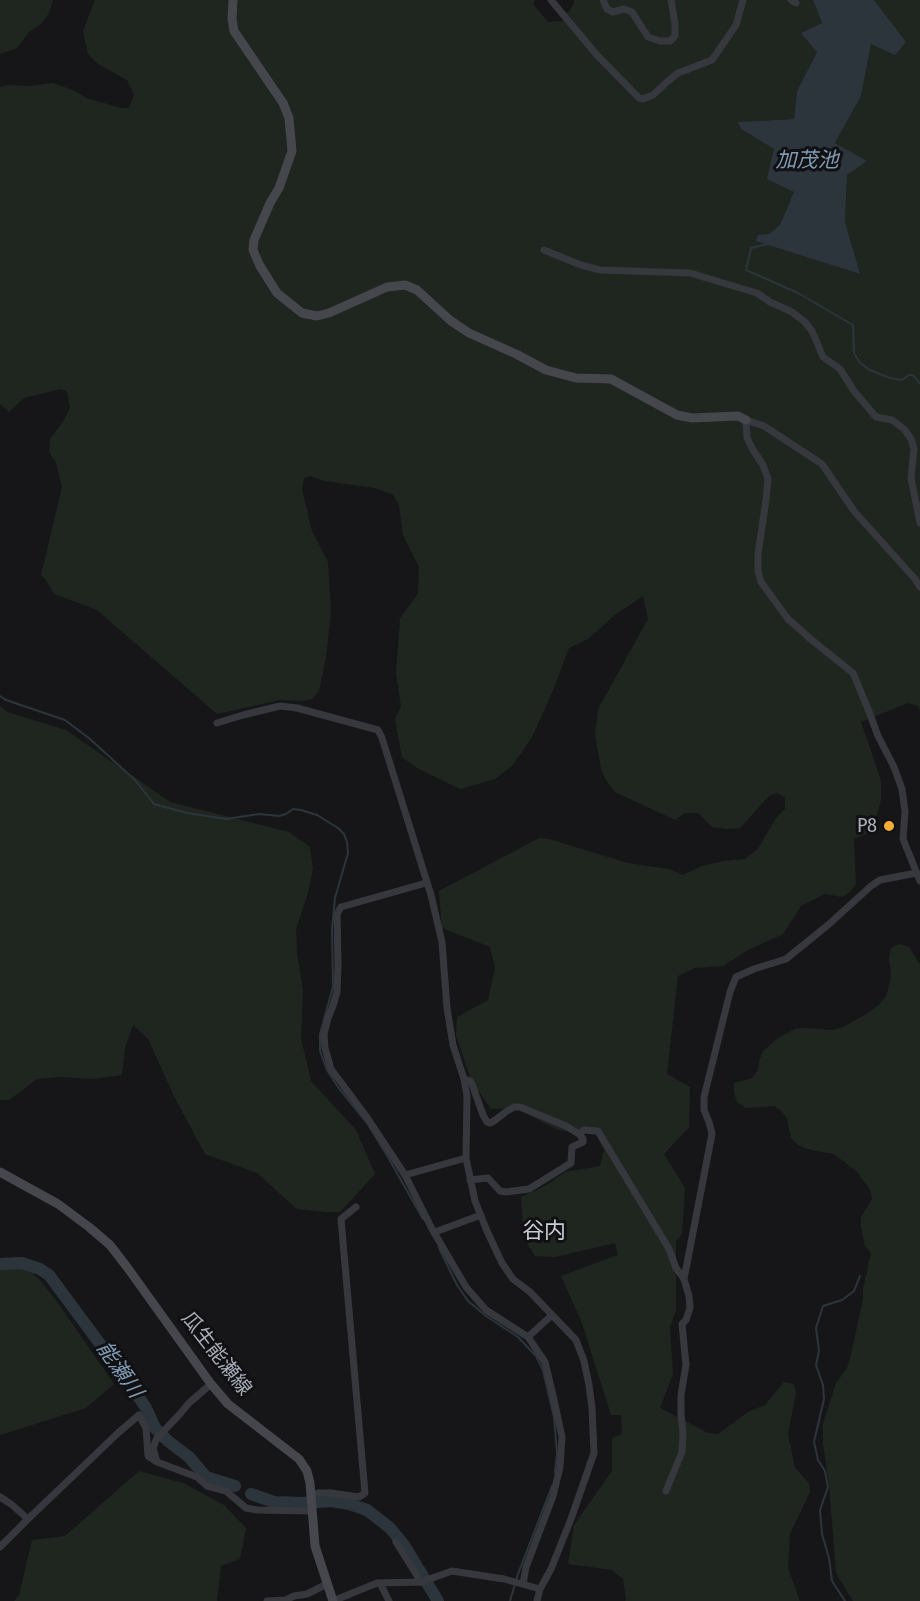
<!DOCTYPE html>
<html>
<head>
<meta charset="utf-8">
<style>
	body { margin:0 }
	canvas { display:block; background:#161618 }
</style>
</head>
<body>
<canvas width="920" height="1601"></canvas>
<script>
const c = document.querySelector('canvas').getContext('2d');
c.lineJoin = 'round';
function fill(path, color) { c.fillStyle = color; c.fill(path, 'evenodd'); }
const poly = rows => new Path2D(rows.map(r => 'M' + r).join(''));
function strokePath(path, color, width, dash) { c.strokeStyle = color; c.lineWidth = width; c.lineCap = dash ? 'butt' : 'round'; c.setLineDash(dash || []); c.stroke(path); }
function label(font, color, halo, rows, align = 'center') {
  c.font = font + ' "Fira Sans Condensed","Noto Sans JP",sans-serif'; c.lineWidth = 6; c.setLineDash([]); c.textBaseline = 'middle'; c.strokeStyle = halo; c.fillStyle = color; for (const [text, x, y, turn = 0] of rows) {
    c.save(); c.translate(x, y); c.rotate((+turn || 0) * Math.PI / 180); c.textAlign = isNaN(turn) ? turn : align; if (halo) c.strokeText(text, 0, 0); c.fillText(text, 0, 0); c.restore();
  }
}
fill(poly([
	[0,0,53,0,49,13,41,24,29,32,17,48,0,54],
	[95,0,535,0,533,4,548,22,562,21,574,4,574,0,813,0,822,23,817,52,797,91,794,119,739,122,741,129,774,149,794,192,780,226,769,234,757,240,859,274,845,222,847,175,866,161,835,143,861,96,871,44,905,42,874,0,920,0,920,711,918,706,908,703,861,722,881,780,881,800,872,832,854,839,856,884,850,892,842,897,825,894,801,906,783,934,748,950,723,966,695,968,678,976,667,1074,690,1087,689,1127,664,1154,685,1188,682,1234,676,1241,676,1310,670,1327,673,1374,660,1408,708,1433,718,1434,748,1412,765,1405,784,1382,794,1384,796,1393,788,1434,795,1468,809,1483,810,1492,790,1534,788,1568,800,1601,625,1601,626,1599,623,1579,612,1570,568,1564,574,1525,612,1471,612,1438,622,1434,621,1415,611,1415,582,1323,561,1276,618,1255,615,1243,555,1257,535,1256,524,1239,521,1197,547,1185,565,1172,600,1166,604,1150,596,1135,558,1130,516,1108,491,1109,471,1080,456,1035,457,1017,488,1000,495,968,490,947,442,928,439,891,539,838,549,839,628,863,669,869,683,875,702,866,724,861,745,859,758,849,776,818,785,809,785,797,777,793,769,796,740,828,726,829,712,827,698,813,685,813,675,820,615,792,606,780,601,769,595,734,598,709,648,619,643,596,615,615,588,639,569,648,552,693,532,737,512,766,495,779,460,789,417,768,402,757,395,719,401,707,396,673,400,618,418,594,419,567,403,535,399,504,393,495,375,488,324,481,311,476,304,478,302,489,312,531,328,562,331,611,326,657,319,691,312,699,302,701,280,700,217,714,97,610,54,594,46,580,41,575,62,487,56,463,49,452,50,439,64,420,70,408,67,391,61,389,24,398,9,412,0,404,0,87,8,85,31,86,53,83,75,91,86,98,121,108,129,108,134,95,127,80,98,64,88,54,83,31],
	[0,706,7,712,66,730,170,802,289,832,310,847,313,868,308,893,296,929,297,953,303,990,301,1038,311,1081,356,1130,375,1174,340,1212,325,1212,297,1209,257,1173,205,1154,175,1098,148,1039,133,1025,125,1048,122,1075,92,1079,59,1077,37,1079,9,1100,0,1100],
	[900,944,909,947,920,965,920,1601,853,1601,836,1573,829,1484,823,1444,823,1424,836,1383,847,1368,850,1359,863,1299,863,1289,871,1253,865,1246,861,1227,861,1217,872,1199,870,1190,857,1172,834,1154,807,1149,798,1145,791,1138,787,1119,782,1111,774,1106,746,1108,737,1102,734,1093,734,1083,752,1078,758,1070,759,1061,763,1051,778,1038,795,1029,804,1028,833,1030,843,1027,863,1016,879,1005,886,996,889,986,891,977,889,957,891,948],
	[0,1264,25,1267,40,1280,58,1303,114,1384,86,1408,0,1435],
	[139,1471,183,1483,224,1505,246,1528,240,1559,221,1566,217,1601,14,1601,19,1595,32,1540,65,1536]
]), '#1e261f');
fill(poly([
	[813,0,874,0,906,42,895,55,871,44,861,96,835,143,867,161,847,175,845,222,860,274,756,241,758,235,769,234,780,225,794,192,767,179,774,149,741,129,738,122,794,119,797,91,817,52,801,33,822,23]
]), '#2c353c');
strokePath(poly([
	[768,244,751,248,746,270,798,293,853,325,854,353,860,363,870,370,890,378,902,380,909,375,913,375,920,384],
	[0,696,6,700,65,720,90,739,135,780,154,804,187,813,226,819,259,814,279,816,286,814,293,809,301,810,317,815,338,828,344,834,347,842,348,853,335,898,332,929,333,987,320,1034,320,1051,327,1070,338,1087,367,1123,385,1152,423,1219],
	[439,1248,457,1285,468,1301,486,1316,518,1337,536,1356,543,1370,554,1417,557,1454,555,1472],
	[510,1601,518,1574,552,1486],
	[845,1601,832,1581,829,1558,822,1534,820,1510,828,1487,825,1471,818,1460,814,1442,824,1399,823,1385,816,1365,819,1351,816,1328,823,1306,842,1300,854,1291,860,1276]
]), '#2c353c', 2);
strokePath(poly([
	[0,1264,22,1263,40,1269,49,1275,132,1387,146,1408,155,1428,168,1441,189,1457,206,1477,235,1486],
	[251,1494,274,1502,302,1503,332,1501,349,1504,367,1510,390,1528,404,1545,438,1601]
]), '#2c353c', 12);
strokePath(poly([
	[551,0,596,54,639,98,643,99,653,95,667,82,678,73,712,60,736,25,743,0],
	[603,0,607,9,613,12,624,9,632,12,648,37,660,41,670,41,675,36,675,24,671,0],
	[791,0,796,3],
	[544,250,581,265,600,270,690,273,757,293,770,302,792,312,805,322,812,331,823,357,840,369,854,391,876,417,892,420,904,429,911,439,914,449,911,478,920,523],
	[920,587,915,579,854,511,822,464,764,426,746,420,747,438,753,450,763,465,768,479,766,500,758,554,758,571,761,582,788,619,813,641,853,673,868,709,878,736,894,767,902,789,905,812,903,839,920,881],
	[217,723,243,715,280,706,297,708,378,730,382,738,431,895,442,942,447,1008,453,1045,464,1079,467,1096,466,1158,475,1201,487,1231,502,1263,513,1279,530,1292,576,1340,584,1361,589,1385,592,1408,594,1453,571,1519,551,1569,540,1589],
	[426,883,341,907,337,914,338,965,337,992,333,1006,328,1018,324,1034,325,1048,331,1069,366,1116,405,1175,432,1229,466,1287,486,1310,528,1337],
	[464,1079,470,1081,472,1084,483,1115,487,1122,490,1123,494,1121,507,1111,514,1107,520,1107,566,1126,579,1134,583,1139,583,1142,572,1147,571,1163,529,1189,506,1192,500,1191,488,1178,470,1180],
	[579,1134,584,1130,598,1131,669,1249,676,1268,684,1279,689,1296,690,1308,686,1320,682,1324,686,1365,681,1395,681,1414,683,1433,682,1452,666,1491],
	[405,1175,466,1158],
	[435,1232,481,1215],
	[684,1279,712,1134,709,1122,704,1110,704,1097,730,992,736,977,754,969,786,959,828,925,871,886,880,880,916,873],
	[157,1462,153,1448,157,1438,179,1415,189,1403,211,1384],
	[311,1495,318,1493,331,1493,359,1497,365,1493,341,1219,356,1207],
	[0,1497,11,1504,28,1519,118,1433,139,1415,146,1428,148,1456,157,1462,197,1477,207,1486,226,1491,246,1508,257,1510,312,1511],
	[396,1542,421,1582],
	[0,1547,28,1519],
	[380,1583,389,1601],
	[523,1584,526,1567,553,1496,560,1467,562,1437,552,1391,545,1362,528,1337,552,1315],
	[267,1601,286,1600,294,1596,307,1594,327,1584],
	[333,1601,377,1583,421,1582,452,1571,504,1579,540,1589,537,1601]
]), '#37383d', 7);
strokePath(poly([
	[233,0,232,19,234,31,283,103,289,118,292,151,279,188,270,203,254,240,253,250,260,266,277,293,302,313,317,316,329,313,387,287,405,285,417,290,451,321,469,333,516,354,546,370,576,378,611,379,677,415,692,418,738,416,746,420],
	[0,1172,58,1204,89,1227,110,1245,127,1267,211,1384,228,1404,299,1459,307,1471,310,1483,315,1546,333,1601]
]), '#45474d', 9);
for (const [x, y, r, color] of [
	[889,826,6,"#f2b134"]
]) { const dot = new Path2D(); dot.arc(x, y, r, 0, 2 * Math.PI); c.fillStyle = color; c.fill(dot); strokePath(dot, '#111113', 2); }
label('20px', '#a8adb8', '#111113', [
	["P8",877,826]
], 'right');
label('20px', '#a8adb8', '#111113', [
	["瓜生能瀬線",216,1354,52]
]);
label('italic 21px', '#7f9bb3', '#111113', [
	["加茂池",807,161],
	["能瀬川",119,1370,55]
]);
label('22px', '#c9ccd4', '#111113', [
	["谷内",544,1232]
]);
</script>
</body>
</html>
